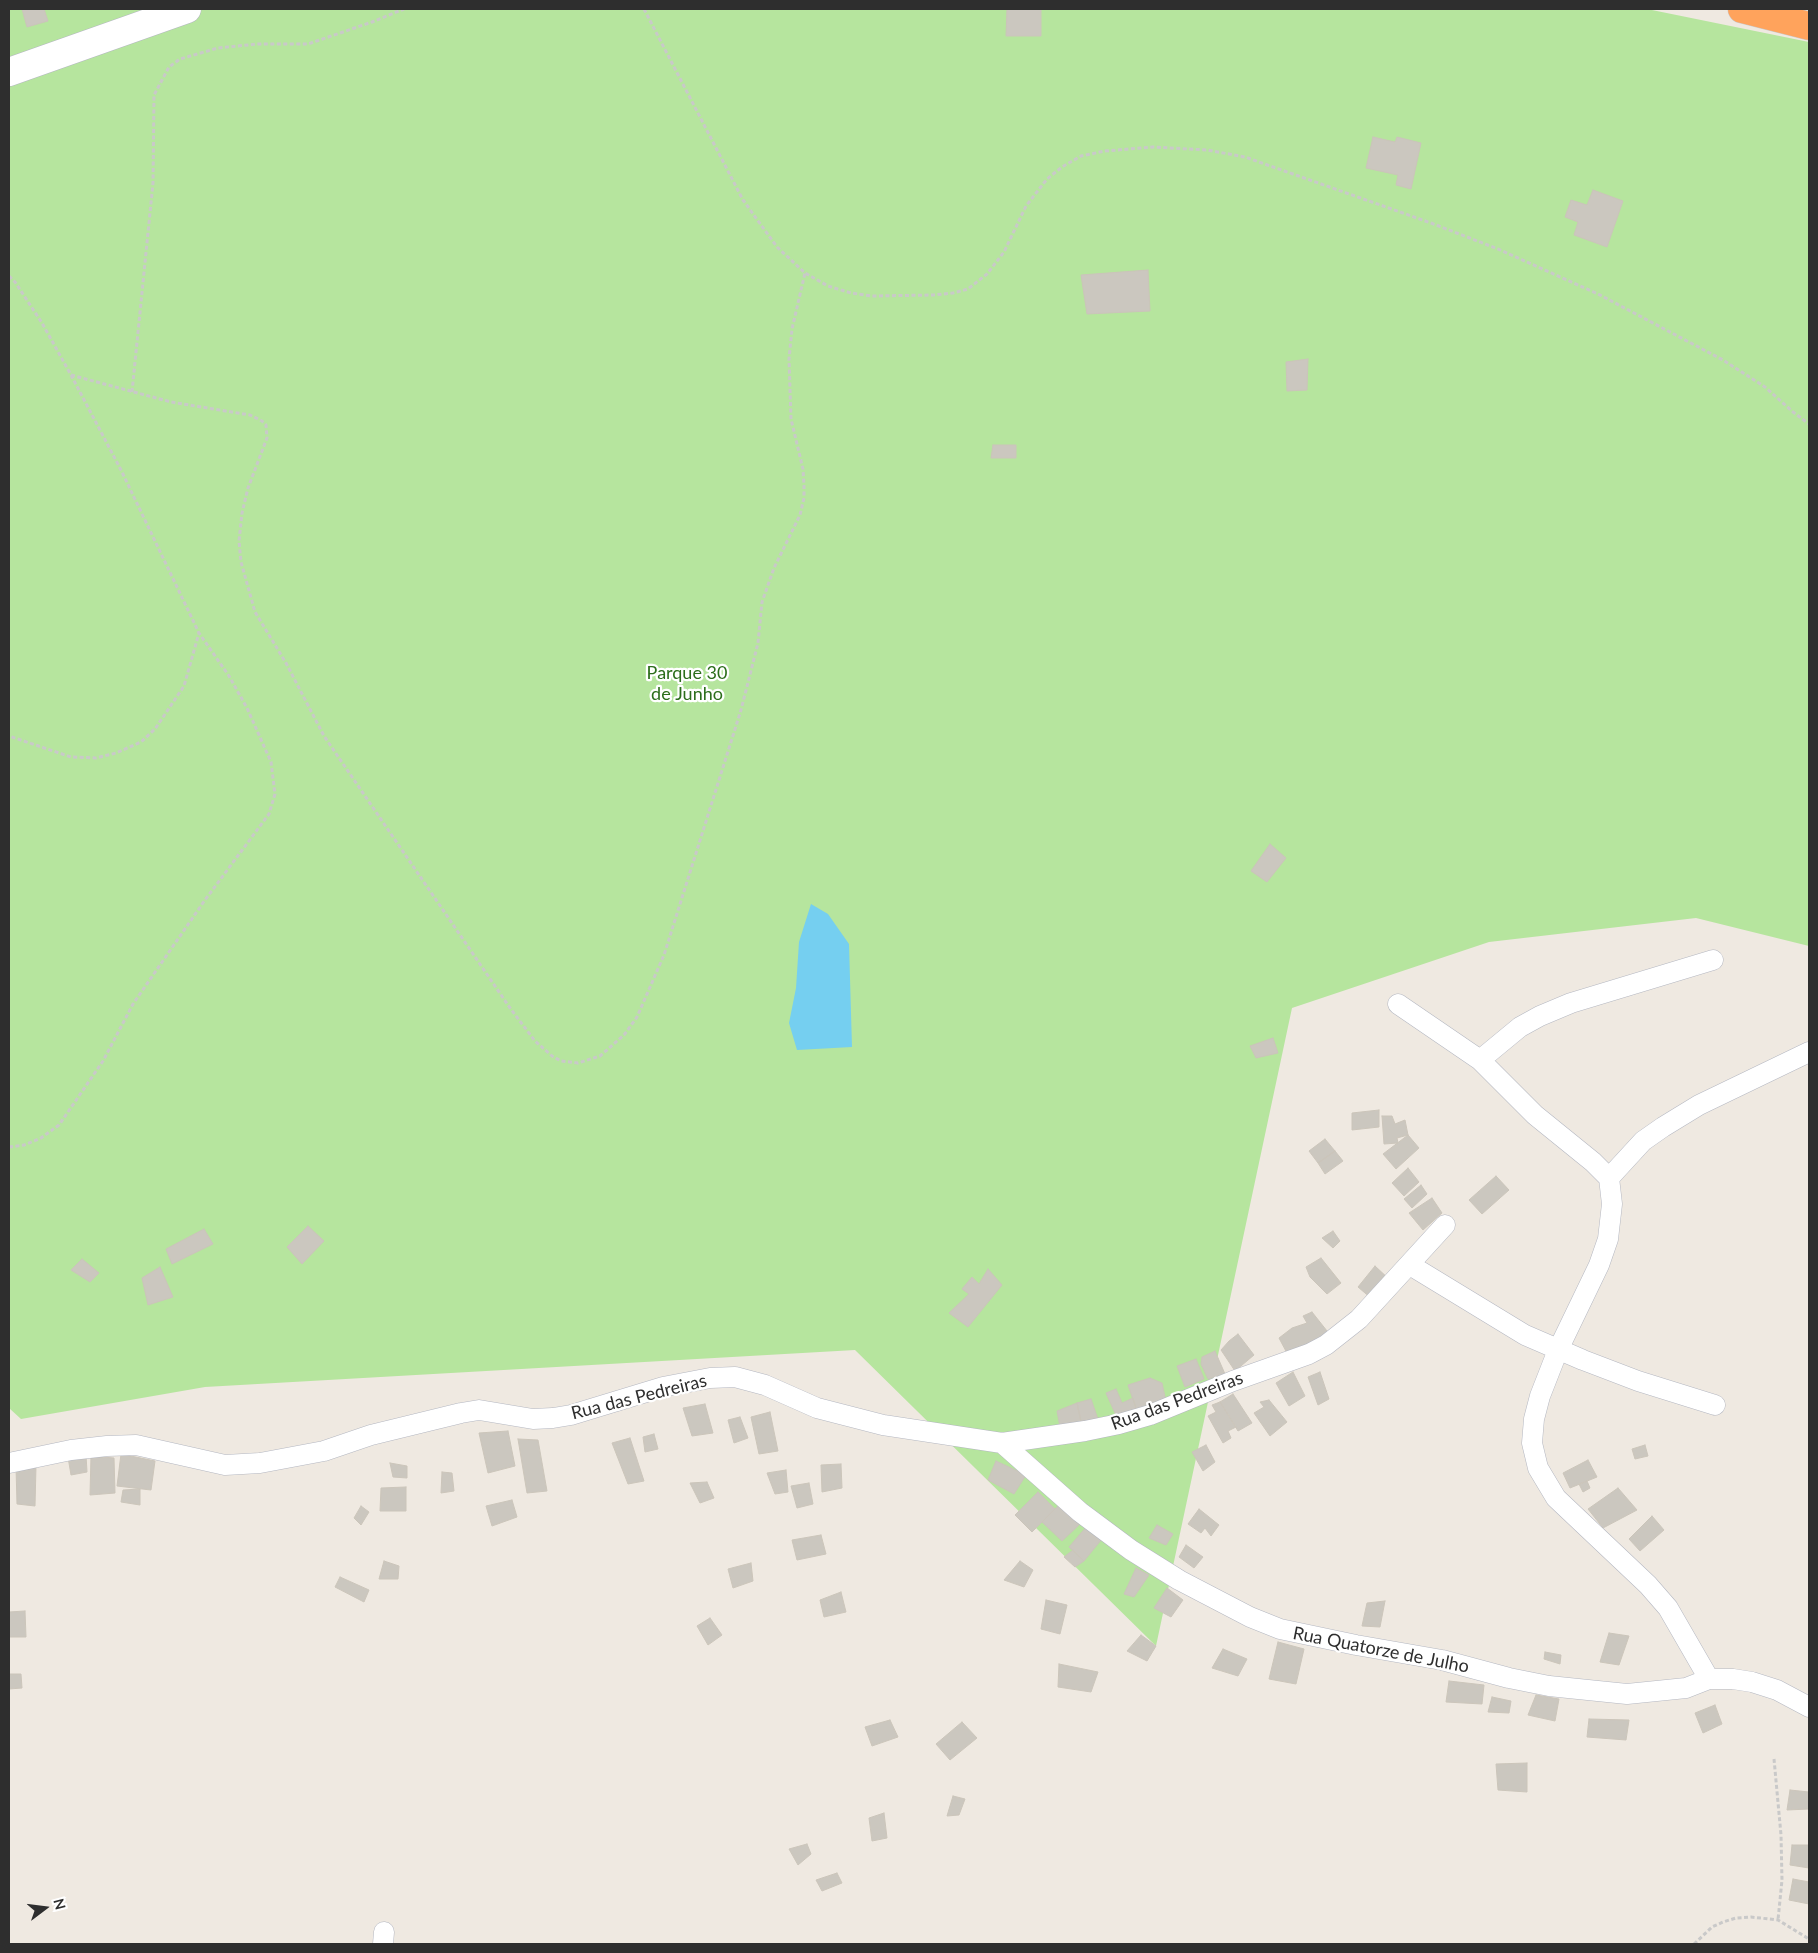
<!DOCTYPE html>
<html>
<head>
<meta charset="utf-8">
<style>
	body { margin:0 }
	#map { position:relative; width:1818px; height:1953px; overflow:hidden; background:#efe9e1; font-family:Lato,sans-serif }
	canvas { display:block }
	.frame { position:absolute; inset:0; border:10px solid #2e2e2e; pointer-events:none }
	.north { position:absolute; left:20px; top:1883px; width:50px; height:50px; -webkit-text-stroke:4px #fff; paint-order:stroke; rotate:75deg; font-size:14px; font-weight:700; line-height:20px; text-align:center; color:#2e2e2e }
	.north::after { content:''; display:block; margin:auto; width:18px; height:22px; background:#2e2e2e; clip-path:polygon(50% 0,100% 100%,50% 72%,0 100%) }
</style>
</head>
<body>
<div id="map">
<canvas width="1818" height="1953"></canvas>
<div class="frame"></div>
<div class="north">N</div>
</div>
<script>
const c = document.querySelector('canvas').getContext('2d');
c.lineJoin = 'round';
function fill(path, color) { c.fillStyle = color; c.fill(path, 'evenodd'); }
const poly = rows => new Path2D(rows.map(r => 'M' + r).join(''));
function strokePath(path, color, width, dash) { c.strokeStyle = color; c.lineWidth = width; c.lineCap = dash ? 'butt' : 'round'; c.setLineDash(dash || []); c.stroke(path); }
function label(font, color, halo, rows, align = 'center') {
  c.font = font + ' Lato,sans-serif'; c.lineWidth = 4.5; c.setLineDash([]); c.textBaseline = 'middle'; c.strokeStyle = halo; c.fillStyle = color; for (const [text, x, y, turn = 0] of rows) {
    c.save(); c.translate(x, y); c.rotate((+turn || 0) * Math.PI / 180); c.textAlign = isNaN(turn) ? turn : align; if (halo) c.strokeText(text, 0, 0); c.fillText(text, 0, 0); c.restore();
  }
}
fill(poly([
	[9,9,1647,9,1809,42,1809,946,1696,918,1489,942,1292,1008,1156,1646,855,1350,205,1387,21,1419,9,1408]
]), '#b6e59e');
fill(poly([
	[811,904,828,914,849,944,852,1047,797,1050,789,1023,796,988,799,942]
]), '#75cff0');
const building = poly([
	[22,9,44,9,48,21,27,27,22,9],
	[1007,9,1041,9,1041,36,1006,36,1007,9],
	[1373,137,1395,142,1397,137,1421,143,1411,189,1396,185,1398,175,1366,168,1373,137],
	[1593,190,1623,201,1607,247,1574,235,1578,222,1565,217,1571,200,1587,205,1593,190],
	[1148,270,1150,311,1087,314,1081,275,1148,270],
	[1308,359,1307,390,1287,391,1286,362,1308,359],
	[993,445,1016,445,1016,458,991,458,993,445],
	[1270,844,1286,858,1267,882,1251,871,1270,844],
	[1273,1038,1278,1053,1256,1058,1250,1046,1273,1038],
	[1379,1110,1379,1127,1352,1130,1352,1113,1379,1110],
	[1382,1116,1392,1116,1395,1124,1405,1120,1408,1135,1397,1138,1398,1143,1384,1144,1382,1116],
	[1408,1135,1419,1148,1396,1169,1383,1154,1408,1135],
	[1325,1139,1335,1151,1318,1163,1309,1151,1325,1139],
	[1335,1151,1343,1161,1325,1174,1318,1163,1335,1151],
	[1408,1168,1419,1182,1404,1196,1392,1183,1408,1168],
	[1496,1176,1509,1190,1482,1214,1469,1200,1496,1176],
	[1421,1185,1427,1194,1412,1208,1404,1199,1421,1185],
	[1432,1198,1442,1213,1423,1230,1409,1213,1432,1198],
	[308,1226,324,1241,302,1264,287,1247,308,1226],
	[204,1229,213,1244,172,1264,166,1249,204,1229],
	[1333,1231,1340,1241,1333,1248,1322,1238,1333,1231],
	[1321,1258,1341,1283,1327,1294,1310,1277,1306,1267,1321,1258],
	[82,1259,99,1273,90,1282,71,1270,82,1259],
	[1375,1266,1390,1280,1372,1299,1358,1287,1375,1266],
	[160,1267,173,1297,148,1305,142,1278,160,1267],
	[988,1269,1002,1285,968,1327,949,1313,969,1294,962,1289,972,1277,979,1284,988,1269],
	[1312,1312,1331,1336,1288,1355,1279,1338,1292,1328,1307,1323,1303,1316,1312,1312],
	[1238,1334,1254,1355,1235,1371,1221,1350,1229,1341,1238,1334],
	[1215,1351,1225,1374,1208,1379,1201,1364,1202,1357,1215,1351],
	[1196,1359,1204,1379,1185,1387,1177,1366,1196,1359],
	[1293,1372,1305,1396,1289,1406,1276,1383,1293,1372],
	[1320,1372,1329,1399,1318,1405,1308,1377,1320,1372],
	[1150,1378,1162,1383,1167,1406,1139,1417,1128,1385,1150,1378],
	[1116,1389,1122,1403,1133,1398,1139,1417,1119,1422,1106,1393,1116,1389],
	[1233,1394,1252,1423,1238,1431,1220,1402,1233,1394],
	[1091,1399,1100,1425,1083,1430,1077,1403,1091,1399],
	[1269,1400,1287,1422,1270,1436,1254,1413,1264,1407,1260,1402,1269,1400],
	[1220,1402,1236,1427,1228,1431,1231,1438,1223,1443,1208,1416,1216,1412,1212,1405,1220,1402],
	[1077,1403,1081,1422,1060,1427,1057,1411,1077,1403],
	[705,1404,713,1433,692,1436,683,1408,705,1404],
	[770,1412,778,1451,759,1454,751,1417,770,1412],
	[740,1417,748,1438,734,1443,728,1420,740,1417],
	[508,1431,515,1466,488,1473,479,1433,508,1431],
	[654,1434,658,1449,645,1452,643,1437,654,1434],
	[630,1438,644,1481,628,1484,612,1443,630,1438],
	[518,1439,538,1440,547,1491,527,1493,518,1439],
	[1206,1445,1215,1462,1203,1471,1192,1452,1206,1445],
	[1645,1445,1648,1456,1635,1459,1632,1449,1645,1445],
	[121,1454,155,1461,151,1490,117,1486,121,1454],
	[86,1455,87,1472,71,1475,68,1457,86,1455],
	[91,1456,114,1458,115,1493,90,1495,91,1456],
	[1588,1460,1597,1477,1570,1488,1563,1473,1588,1460],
	[996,1461,1026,1475,1014,1494,988,1480,996,1461],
	[390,1463,407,1466,407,1478,393,1477,390,1463],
	[841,1464,842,1488,822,1492,821,1465,841,1464],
	[36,1466,35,1506,17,1504,16,1467,36,1466],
	[786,1470,788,1492,775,1494,767,1473,786,1470],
	[442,1472,452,1473,454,1491,441,1493,442,1472],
	[1587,1481,1590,1488,1583,1492,1579,1484,1587,1481],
	[707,1482,714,1498,700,1503,690,1483,707,1482],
	[809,1483,813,1504,797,1508,791,1486,809,1483],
	[406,1487,406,1511,380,1511,381,1488,406,1487],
	[1618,1488,1637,1510,1603,1528,1588,1509,1618,1488],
	[140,1489,140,1505,121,1502,123,1490,140,1489],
	[1038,1492,1055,1509,1032,1532,1015,1515,1038,1492],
	[512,1500,517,1517,492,1526,486,1506,512,1500],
	[1059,1505,1079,1525,1062,1541,1042,1522,1059,1505],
	[361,1506,369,1512,361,1525,354,1518,361,1506],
	[1199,1509,1219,1525,1211,1536,1205,1528,1201,1533,1188,1524,1199,1509],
	[1652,1516,1664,1530,1640,1551,1629,1539,1652,1516],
	[1157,1525,1173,1534,1166,1545,1149,1538,1157,1525],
	[1087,1526,1102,1539,1084,1561,1069,1547,1087,1526],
	[821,1535,826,1554,797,1560,792,1540,821,1535],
	[1186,1545,1203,1557,1194,1568,1179,1557,1186,1545],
	[1073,1550,1084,1561,1075,1567,1064,1557,1073,1550],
	[384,1561,399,1566,398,1579,379,1579,384,1561],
	[1020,1561,1033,1570,1024,1587,1004,1580,1020,1561],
	[751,1563,753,1581,733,1588,728,1569,751,1563],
	[1136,1568,1149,1575,1134,1597,1124,1594,1136,1568],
	[340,1577,369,1590,364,1602,335,1587,340,1577],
	[1167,1588,1183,1600,1171,1617,1154,1608,1167,1588],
	[841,1592,846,1612,824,1617,820,1600,841,1592],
	[1046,1600,1067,1605,1060,1634,1041,1629,1046,1600],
	[1385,1601,1380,1627,1362,1626,1367,1603,1385,1601],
	[25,1611,26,1637,9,1637,9,1612,25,1611],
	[710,1618,722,1635,708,1645,697,1626,710,1618],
	[1609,1633,1629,1636,1619,1665,1600,1662,1609,1633],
	[1141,1635,1156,1646,1147,1661,1127,1651,1141,1635],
	[1278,1642,1304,1649,1296,1684,1269,1679,1278,1642],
	[1223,1649,1247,1659,1238,1676,1212,1668,1223,1649],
	[1545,1652,1561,1655,1560,1664,1544,1659,1545,1652],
	[1059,1664,1098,1672,1091,1692,1058,1687,1059,1664],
	[9,1674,21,1674,22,1688,9,1689,9,1674],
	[1449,1681,1484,1685,1482,1704,1446,1702,1449,1681],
	[1536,1695,1559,1699,1555,1721,1528,1715,1536,1695],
	[1492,1697,1511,1701,1509,1713,1488,1712,1492,1697],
	[1715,1705,1722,1724,1703,1733,1695,1713,1715,1705],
	[1589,1719,1629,1720,1626,1740,1587,1737,1589,1719],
	[890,1720,898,1737,872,1746,865,1727,890,1720],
	[962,1722,977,1738,950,1760,936,1744,962,1722],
	[1527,1763,1527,1792,1498,1790,1496,1764,1527,1763],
	[1790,1790,1809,1792,1809,1809,1787,1810,1790,1790],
	[953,1796,965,1799,959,1815,947,1816,953,1796],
	[884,1813,887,1838,872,1841,869,1818,884,1813],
	[807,1844,811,1854,798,1865,789,1849,807,1844],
	[1792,1845,1809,1845,1809,1868,1790,1865,1792,1845],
	[837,1873,842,1883,822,1891,816,1880,837,1873],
	[1793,1879,1809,1882,1809,1904,1789,1900,1793,1879]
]);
fill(building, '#cbc7bf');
strokePath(building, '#cbc5ba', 1);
const street = poly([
	[1398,1004,1480,1060,1535,1115,1593,1162,1609,1178,1612,1204,1608,1239,1599,1265,1558,1350,1540,1396,1534,1419,1532,1443,1538,1468,1556,1498,1648,1585,1668,1608,1709,1679],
	[1480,1060,1520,1027,1540,1016,1571,1003,1713,960],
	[1609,1178,1643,1141,1663,1127,1699,1105,1809,1052],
	[1410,1265,1525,1335,1583,1360,1638,1381,1715,1405],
	[1002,1443,1080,1512,1131,1550,1179,1580,1250,1617,1280,1629,1356,1645,1442,1660,1509,1678,1549,1686,1627,1694,1686,1688,1709,1679,1733,1679,1752,1682,1777,1690,1809,1707],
	[9,1463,71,1450,107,1446,136,1445,225,1465,260,1463,324,1451,371,1435,461,1413,479,1410,533,1419,553,1418,571,1415,663,1387,710,1378,735,1377,765,1385,817,1408,883,1425,1002,1443,1085,1431,1119,1424,1150,1415,1233,1381,1309,1354,1326,1345,1359,1319,1445,1225],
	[383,1944,384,1932]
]);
const secondary = poly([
	[9,72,187,9]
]);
const highway = poly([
	[1742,9,1809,26]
]);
strokePath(street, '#b4b7c1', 21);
strokePath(secondary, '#b4b7c1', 29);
strokePath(highway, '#c9c9c9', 29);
strokePath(poly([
	[644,9,743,200,777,247,805,273,828,286,851,293,872,296,933,295,953,293,968,289,987,274,1004,252,1026,206,1047,179,1062,167,1081,156,1105,151,1153,147,1207,150,1245,157,1431,223,1498,249,1598,294,1723,360,1765,387,1793,412,1809,424],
	[9,276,15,282,42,323,71,375,121,470,199,633,184,686,155,729,141,742,116,753,96,758,71,757,9,736],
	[71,375,171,402,250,415,262,421,266,425,267,438,248,488,242,513,239,541,241,562,255,612,286,663,324,736,510,1008,535,1041,552,1056,561,1061,578,1063,600,1056,624,1035,637,1017,664,955,741,710,758,643,762,602,774,568,800,515,804,498,804,486,803,469,791,419,789,359,792,329,805,273],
	[132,392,153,183,154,95,169,67,180,59,218,48,257,44,308,44,372,22,404,9],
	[9,1147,24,1145,41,1138,59,1125,103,1061,133,1004,205,900,269,814,275,794,271,762,247,708,229,676,199,633],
	[1774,1759,1781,1835,1782,1880,1778,1920],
	[1694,1944,1712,1927,1723,1922,1736,1918,1751,1917,1778,1920,1809,1939]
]), '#c9c9c9', 3, [4, 2.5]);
strokePath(street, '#fff', 20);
strokePath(secondary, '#fff', 28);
strokePath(highway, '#ffa35c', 28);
label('18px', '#2c6e1b', '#fff', [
	["Parque 30",687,673],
	["de Junho",687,694]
]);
label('18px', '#2e2e2e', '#fff', [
	["Rua das Pedreiras",639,1397,-14],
	["Rua das Pedreiras",1177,1401,-20],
	["Rua Quatorze de Julho",1381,1650,11]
]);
</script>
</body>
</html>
